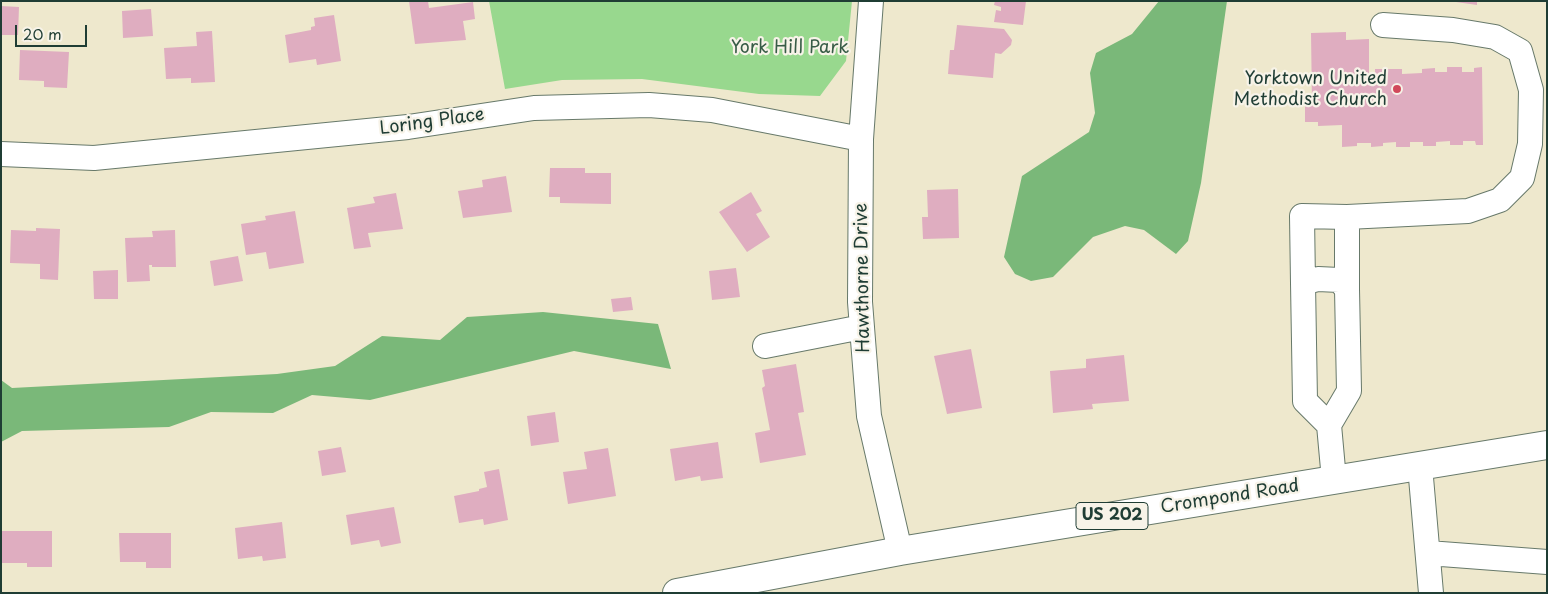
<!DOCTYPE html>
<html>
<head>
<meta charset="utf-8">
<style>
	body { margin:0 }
	#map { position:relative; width:1548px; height:594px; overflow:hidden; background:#eee8cd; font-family:"Playpen Sans",sans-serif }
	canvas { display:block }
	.frame { position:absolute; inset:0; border:2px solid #1f3d34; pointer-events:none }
	.scale { position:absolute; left:15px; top:25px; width:72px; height:22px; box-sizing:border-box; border:2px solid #1f3d34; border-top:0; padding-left:6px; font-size:15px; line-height:18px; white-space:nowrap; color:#1f3d34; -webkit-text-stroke:4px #f7f3e8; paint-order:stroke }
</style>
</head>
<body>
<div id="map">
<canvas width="1548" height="594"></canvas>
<div class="frame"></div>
<div class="scale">20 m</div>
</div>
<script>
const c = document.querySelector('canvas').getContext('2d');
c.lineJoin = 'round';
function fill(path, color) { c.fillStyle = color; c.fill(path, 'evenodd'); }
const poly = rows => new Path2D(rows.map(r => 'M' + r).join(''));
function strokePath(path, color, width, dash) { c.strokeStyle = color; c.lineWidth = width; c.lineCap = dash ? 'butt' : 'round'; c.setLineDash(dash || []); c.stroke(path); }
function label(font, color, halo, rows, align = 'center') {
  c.font = font + ' "Playpen Sans",sans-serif'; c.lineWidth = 4.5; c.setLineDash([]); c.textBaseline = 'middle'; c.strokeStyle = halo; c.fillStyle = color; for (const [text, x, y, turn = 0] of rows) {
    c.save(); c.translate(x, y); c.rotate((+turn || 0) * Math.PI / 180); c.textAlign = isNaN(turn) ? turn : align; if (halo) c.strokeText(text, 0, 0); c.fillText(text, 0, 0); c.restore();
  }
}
fill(poly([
	[489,1,852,1,846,61,820,96,759,94,642,79,562,80,505,89]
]), '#98d88e');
fill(poly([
	[1159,1,1227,1,1201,183,1188,241,1176,254,1144,230,1125,226,1093,237,1053,277,1031,281,1015,274,1004,257,1022,176,1089,132,1095,113,1090,73,1096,53,1132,34],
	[543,312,658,324,671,369,574,351,370,400,312,395,273,413,211,412,169,427,22,431,1,442,1,380,12,388,277,374,335,366,382,336,440,340,467,317]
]), '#7ab879');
fill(poly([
	[409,1,428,1,429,8,473,2,475,19,463,21,466,40,415,44],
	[995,1,1026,1,1023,25,994,22,996,10,1001,11,1001,7,994,5],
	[1449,1,1477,1,1477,5],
	[1,6,19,7,18,35,1,35],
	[151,9,153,36,123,38,122,11],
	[334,15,341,61,317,65,316,59,289,63,285,35,311,30,311,27,315,26,314,18],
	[957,25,1004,29,1012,40,1011,45,1001,54,995,53,993,78,948,74,950,50,954,50],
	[212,31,215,82,191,83,191,78,166,79,164,48,197,46,196,32],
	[1346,32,1346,40,1369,39,1369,74,1375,74,1375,69,1402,69,1402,74,1422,73,1422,69,1435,68,1435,72,1447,72,1447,67,1462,67,1462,72,1474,72,1474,68,1482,67,1483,145,1476,145,1475,141,1463,141,1463,145,1450,145,1450,141,1436,142,1436,146,1423,146,1423,142,1410,142,1410,147,1396,147,1396,142,1383,143,1383,146,1371,147,1371,143,1357,143,1357,146,1342,147,1342,125,1318,126,1318,122,1305,122,1305,104,1312,104,1311,33],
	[20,50,69,52,67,88,44,87,44,81,19,80],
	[550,168,585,168,585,173,611,173,611,204,560,203,560,197,549,197],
	[506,176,512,212,463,218,458,191,483,187,482,180],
	[958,189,959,238,923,239,922,217,928,217,927,190],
	[751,192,762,211,756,214,770,237,747,252,719,212],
	[396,193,403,229,368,233,371,247,354,249,347,208,375,203,373,197],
	[295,211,304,263,269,269,266,252,246,255,241,224,266,220,265,216],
	[36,228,60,229,58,280,40,279,40,264,10,263,11,230,36,231],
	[175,230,176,267,152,267,152,265,149,265,150,281,127,282,125,238,153,237,152,231],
	[238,256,243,281,214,286,210,261],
	[736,268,740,297,712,300,709,271],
	[118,270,118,299,94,299,93,271],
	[631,297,633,310,613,312,611,299],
	[971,349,982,408,947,414,934,356],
	[1124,355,1129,401,1092,404,1093,409,1053,413,1050,371,1086,368,1086,359],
	[796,364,804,412,798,413,806,455,760,463,755,433,770,430,762,388,765,386,762,370],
	[555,412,559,442,531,446,527,416],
	[718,442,723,478,701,481,700,476,675,481,670,449],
	[341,447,346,472,322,476,318,451],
	[608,448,616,496,568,504,563,472,587,469,584,452],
	[499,469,508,520,484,525,483,519,459,523,454,496,479,491,479,489,487,487,484,472],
	[394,507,401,543,381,547,379,540,351,545,346,515],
	[282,522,286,558,263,561,262,556,238,559,235,528],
	[1,531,52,531,52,567,27,567,27,563,1,563],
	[119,533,171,533,171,568,146,568,146,562,120,562]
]), '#dfadc0');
const minor = poly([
	[871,1,861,139,860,302,869,416,900,551],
	[1,154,94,158,408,127,534,108,649,105,712,110,861,139],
	[1303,283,1302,216,1347,217],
	[1347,289,1347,217,1468,211,1500,200,1522,178,1530,144,1531,90,1520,51,1495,37,1453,30,1383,25],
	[765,346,862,327],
	[1329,425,1305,401,1303,283,1318,279,1339,280,1347,289,1349,391,1329,425,1334,480],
	[1420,466,1431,593],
	[1428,553,1547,562]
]);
const highway = poly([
	[677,593,900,551,1547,445]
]);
strokePath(minor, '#67796a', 26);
strokePath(highway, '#67796a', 30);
strokePath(minor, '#fff', 24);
strokePath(highway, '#fff', 28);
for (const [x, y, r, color] of [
	[1397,89,5,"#d1495b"]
]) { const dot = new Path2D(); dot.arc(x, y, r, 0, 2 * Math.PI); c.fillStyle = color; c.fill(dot); strokePath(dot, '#f7f3e8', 2); }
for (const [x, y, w] of [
	[1112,516,72]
]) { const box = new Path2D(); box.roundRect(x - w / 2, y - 13.5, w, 27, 4); c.fillStyle = '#f7f3e8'; c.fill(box); strokePath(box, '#1f3d34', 1); }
label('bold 16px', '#1f3d34', null, [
	["US 202",1112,516]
]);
label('18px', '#375c46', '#f7f3e8', [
	["York Hill Park",790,48]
]);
label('18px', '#1f3d34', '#f7f3e8', [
	["Yorktown United",1387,79],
	["Methodist Church",1387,100]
], 'right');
label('18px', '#1f3d34', '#f7f3e8', [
	["Loring Place",432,122,-8],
	["Hawthorne Drive",863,278,-91],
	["Crompond Road",1230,497,-9]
]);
</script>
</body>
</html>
